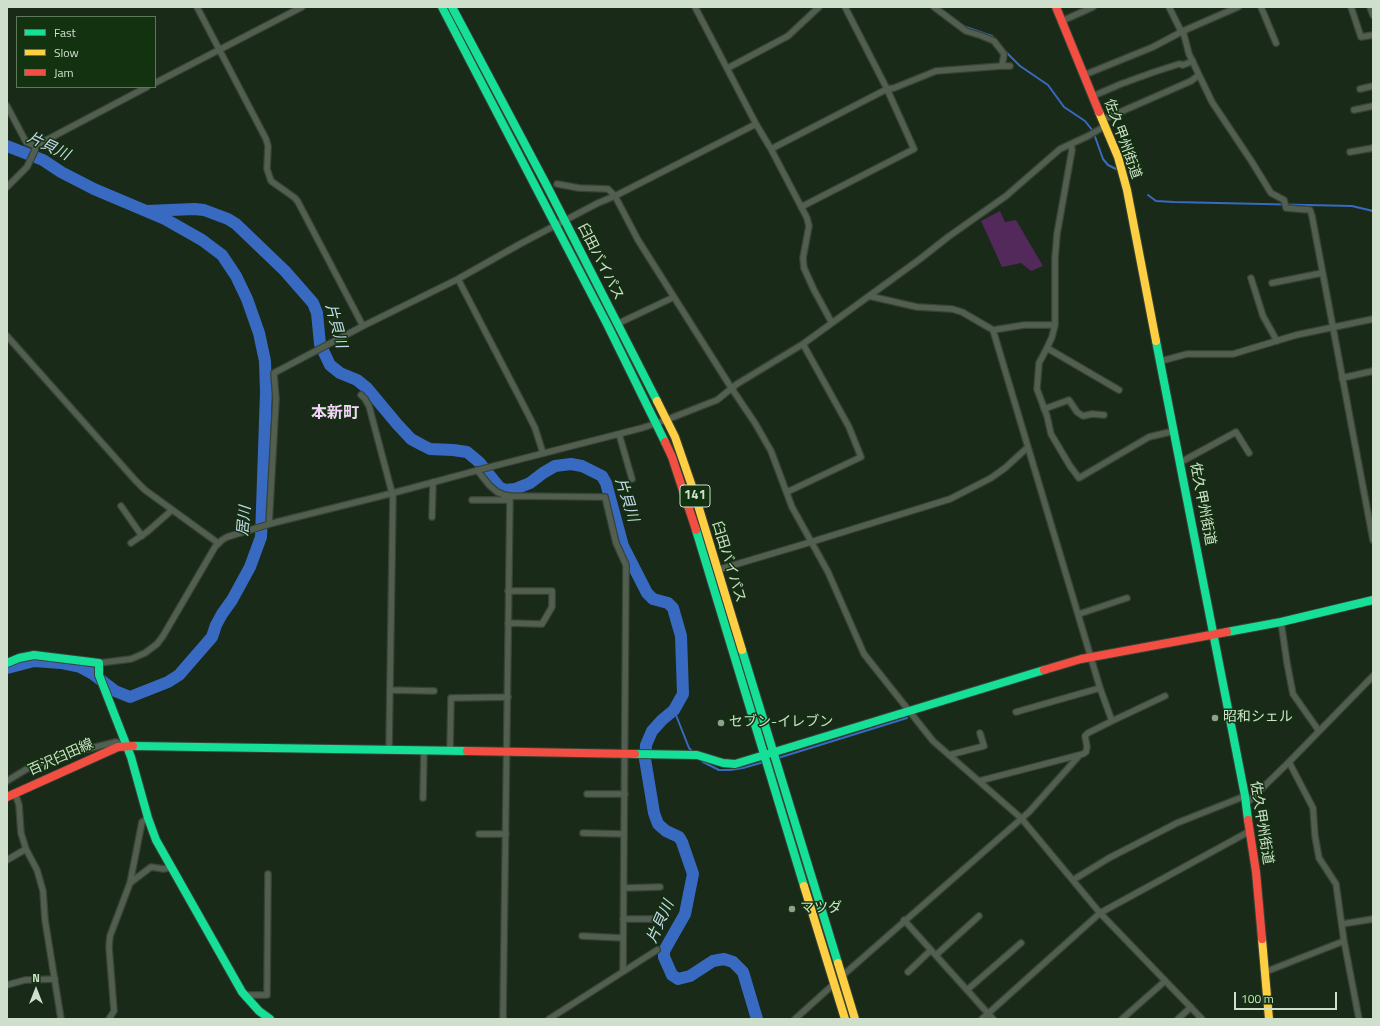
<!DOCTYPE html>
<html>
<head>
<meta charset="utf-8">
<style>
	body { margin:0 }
	#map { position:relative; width:1380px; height:1026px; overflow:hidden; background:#192a18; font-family:"Titillium Web",sans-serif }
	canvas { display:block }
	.frame { position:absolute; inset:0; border:8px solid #cee0cb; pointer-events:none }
	.legend { position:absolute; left:16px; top:16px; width:140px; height:72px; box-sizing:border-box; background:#133210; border:1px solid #5e785b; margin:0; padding:5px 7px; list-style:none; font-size:12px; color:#cee0cb }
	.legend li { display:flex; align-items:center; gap:8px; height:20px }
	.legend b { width:20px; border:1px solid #5e785b }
	.north { position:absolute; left:16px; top:970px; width:40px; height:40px; -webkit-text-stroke:3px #133210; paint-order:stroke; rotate:0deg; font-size:11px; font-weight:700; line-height:16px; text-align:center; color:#cee0cb }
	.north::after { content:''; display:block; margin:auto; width:14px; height:18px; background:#cee0cb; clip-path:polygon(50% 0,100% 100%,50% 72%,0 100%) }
	.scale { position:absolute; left:1234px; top:992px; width:103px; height:18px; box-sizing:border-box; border:2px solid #cee0cb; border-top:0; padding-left:5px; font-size:12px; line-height:14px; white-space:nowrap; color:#cee0cb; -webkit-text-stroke:3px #133210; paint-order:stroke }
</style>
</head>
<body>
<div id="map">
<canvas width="1380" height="1026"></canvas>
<div class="frame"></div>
<ul class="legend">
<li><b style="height:5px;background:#16e098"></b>Fast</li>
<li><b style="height:5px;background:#ffcf43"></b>Slow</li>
<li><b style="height:5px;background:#f24e42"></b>Jam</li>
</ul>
<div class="north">N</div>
<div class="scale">100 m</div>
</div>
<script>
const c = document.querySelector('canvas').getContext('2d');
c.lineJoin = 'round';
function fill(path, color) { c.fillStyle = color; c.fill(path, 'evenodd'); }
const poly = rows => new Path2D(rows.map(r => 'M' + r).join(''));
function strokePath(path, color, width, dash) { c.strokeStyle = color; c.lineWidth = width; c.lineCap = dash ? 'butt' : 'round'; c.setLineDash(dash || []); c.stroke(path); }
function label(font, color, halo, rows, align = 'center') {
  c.font = font + ' "Titillium Web","Noto Sans JP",sans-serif'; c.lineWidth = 3; c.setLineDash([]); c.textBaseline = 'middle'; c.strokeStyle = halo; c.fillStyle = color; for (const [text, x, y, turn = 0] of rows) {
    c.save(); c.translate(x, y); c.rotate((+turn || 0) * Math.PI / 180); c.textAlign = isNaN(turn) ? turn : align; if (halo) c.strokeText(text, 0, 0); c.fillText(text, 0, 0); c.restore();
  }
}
fill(poly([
	[1000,211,1005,222,1016,220,1043,266,1031,271,1021,263,1002,267,981,221]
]), '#53285a');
strokePath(poly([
	[963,26,992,36,995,39],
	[1004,50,1020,66,1048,85,1064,107,1085,121,1093,131,1103,159,1108,165,1116,169],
	[1148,195,1156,201,1174,202,1352,206,1373,211],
	[674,710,689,748,693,752],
	[778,758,907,718],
	[700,759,703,762,719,770,730,770,743,768,764,762]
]), '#396ac2', 2);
strokePath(poly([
	[7,146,43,160,61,172,94,189,165,219,202,240,222,255,236,276,247,299,259,333,265,361,266,392,261,537,250,567,232,600,222,614,216,625,212,637,179,675,168,682,130,697,115,691,93,674,80,667,61,663,34,661,7,668],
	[147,211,194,209,204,210,228,219,236,224,285,271,313,303,317,313,320,344,330,365,340,373,357,380,367,388,397,424,411,439,422,445,430,449,453,450,467,452,479,462,499,487,505,490,515,489,530,483,543,473,555,466,571,464,582,466,602,476,606,483,623,546,647,593,653,599,668,603,673,608,681,636,683,694,674,710,662,720,652,731,646,745,645,759,654,813,658,824,666,831,679,837,682,842,693,874,685,914,664,951,664,957,672,975,678,979,690,976,713,961,724,959,733,962,743,972,757,1019]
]), '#396ac2', 12);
const street = poly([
	[197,7,266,139,268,146,267,169,271,181,295,198,298,202,363,326],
	[695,7,756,124,771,149,807,218,809,226,803,258,804,268,814,290,832,323],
	[1169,7,1180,29,1183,31,1189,54,1212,102,1252,162,1271,193,1284,200,1286,208,1310,210,1312,216,1373,540],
	[1261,7,1276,43],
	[1351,7,1361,37,1373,35],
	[1370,7,1373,15],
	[1062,21,1093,7],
	[1002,66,1010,66],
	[728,68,788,36,819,7],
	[1084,75,1153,47,1183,31,1238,7],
	[155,83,302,7],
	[1360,89,1373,86],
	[1093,96,1121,84,1154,72,1179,64,1183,65,1193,61],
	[7,106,26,142,35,146,147,87],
	[1354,110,1373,106],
	[1102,120,1191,81,1199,75],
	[771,149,887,89,894,88,936,71,1002,66,1004,54,994,41,982,36,966,31,934,7],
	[1350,152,1373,148],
	[557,184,579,188,608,189,615,196,638,240,732,389,755,423,771,451,792,507,828,572,864,654,933,741,1021,818,1100,913,1202,1019],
	[7,187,27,167,35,150,35,146],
	[801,207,914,149,887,89,845,7],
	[1251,278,1263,316,1277,341],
	[458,279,527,412,535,428,543,453],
	[1272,283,1322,273],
	[869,296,917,307,952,309,962,312,993,330,1024,325,1055,325,1055,258,1057,234,1072,150,1071,144],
	[617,324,674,297],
	[1055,325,1052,337,1047,348,1119,390],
	[7,336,135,480,145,490,218,543],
	[1047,348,1039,363,1037,389,1047,416,1051,434,1070,466,1079,478,1149,437,1174,431],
	[1161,361,1187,354,1233,354,1296,335,1373,319],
	[1342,378,1373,371],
	[361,395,365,399,369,406,391,489,393,493,389,750],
	[1044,409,1069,400,1077,412,1083,416,1092,414,1104,415],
	[619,434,632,479],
	[1181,462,1236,432,1249,453],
	[477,470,489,485,497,492,504,495,510,496,503,1019],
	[787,492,861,457,849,427,803,344],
	[510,496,605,497,616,543,626,565,623,971],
	[472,500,510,500],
	[121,506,142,536],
	[432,517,433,482],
	[269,524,276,399,274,373,363,326,458,279,520,244,598,203,615,196,756,124],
	[131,543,147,532,172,510],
	[717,570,811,542,950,499,991,478,1005,468,1028,447],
	[508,591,552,591,552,607,542,624,508,623],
	[1079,614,1127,598],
	[1281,622,1287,663,1293,694,1319,731],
	[99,663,131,659,145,653,157,644,163,636,215,547,222,540,227,537,273,523,393,493,490,467,642,428,666,420,717,400,737,384,803,344,920,259,948,237,1006,196,1060,149,1088,136,1105,126],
	[390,690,434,691],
	[1016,712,1100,688],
	[1112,721,1165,696],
	[450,751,451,698,508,697],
	[949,755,984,746,980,733],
	[1289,762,1313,808,1315,836,1319,858,1336,884,1344,941,1359,1019],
	[7,781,30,767,54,757,116,742,118,743,119,746],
	[979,781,1083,754,1086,752,1087,747,1085,736,1088,733,1112,721,1100,688,993,330],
	[15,793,19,805,21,833,26,849,37,870,43,891,45,920,61,1019],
	[587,794,625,794],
	[423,798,424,750],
	[1246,804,1289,762,1373,676],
	[583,833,624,834],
	[479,834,506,834],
	[7,860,26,849],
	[1073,880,1109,858,1177,823,1245,796],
	[130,883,151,867,164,869,171,867],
	[624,888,660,887],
	[623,919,661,919],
	[904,920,993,1019],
	[1342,924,1373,919],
	[582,936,623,938],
	[936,955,979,916],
	[908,972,931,950],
	[1265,972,1344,941],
	[841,977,1029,812,1078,757],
	[7,985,25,980,55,979],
	[967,990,1021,943],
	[245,997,249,995,267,995,268,874],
	[109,1019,114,1011,109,947,110,936,130,883,142,822,148,818],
	[549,1019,657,950],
	[795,1019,835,983],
	[982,1019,1100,913,1250,831],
	[1122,1019,1165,981],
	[1178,1019,1191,1007]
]);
const fast = poly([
	[442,7,607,324,665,442],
	[452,7,547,186,657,401],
	[1156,341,1245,796,1248,820],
	[696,530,804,886],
	[1227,632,1281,622,1373,600],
	[742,650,838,963],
	[7,663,19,658,34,655,99,663,99,675,131,757,148,818,156,840,242,992,259,1011,270,1019],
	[133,746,467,751],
	[635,754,697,755,723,763,735,764,1044,670]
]);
const slow = poly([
	[1099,112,1118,157,1127,190,1156,341],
	[657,401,675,437,694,492,742,650],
	[804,886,845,1019],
	[1262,939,1269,1019],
	[838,963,855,1019]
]);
const jam = poly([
	[1056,7,1099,112],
	[665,442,672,457,696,530],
	[1044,670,1081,659,1227,632],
	[467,751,635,754],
	[7,797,118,747,133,746],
	[1248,820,1256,872,1262,939]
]);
strokePath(street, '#364335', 8);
strokePath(fast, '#364335', 10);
strokePath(slow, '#364335', 10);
strokePath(jam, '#364335', 10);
strokePath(street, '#515e50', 5.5);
strokePath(fast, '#16e098', 8);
strokePath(slow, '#ffcf43', 8);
strokePath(jam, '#f24e42', 8);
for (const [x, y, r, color] of [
	[1215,718,4,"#8fa08c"],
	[721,723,4,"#8fa08c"],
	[792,909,4,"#8fa08c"]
]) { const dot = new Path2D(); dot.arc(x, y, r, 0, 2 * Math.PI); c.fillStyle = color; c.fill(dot); strokePath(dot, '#133210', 1.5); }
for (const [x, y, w] of [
	[695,496,30]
]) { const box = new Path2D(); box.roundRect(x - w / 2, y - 11, w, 22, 3); c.fillStyle = '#133210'; c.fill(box); strokePath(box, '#cee0cb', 1); }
label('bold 13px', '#cee0cb', null, [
	["141",695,496]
]);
label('14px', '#cee0cb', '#133210', [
	["佐久甲州街道",1122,139,70],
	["臼田バイパス",600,262,63],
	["佐久甲州街道",1202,504,79],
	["臼田バイパス",728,562,73],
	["百沢臼田線",61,758,-24],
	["佐久甲州街道",1261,823,81]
]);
label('14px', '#cee0cb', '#133210', [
	["昭和シェル",1223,718],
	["セブン-イレブン",729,723],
	["マツダ",800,909]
], 'left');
label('italic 15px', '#c9d7f1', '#133210', [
	["片貝川",48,147,26],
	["片貝川",335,326,75],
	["片貝川",626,500,72],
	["居川",245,521,-85],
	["片貝川",661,922,-66]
]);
label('bold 16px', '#f4d4f9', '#133210', [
	["本新町",335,414]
]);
</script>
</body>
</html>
